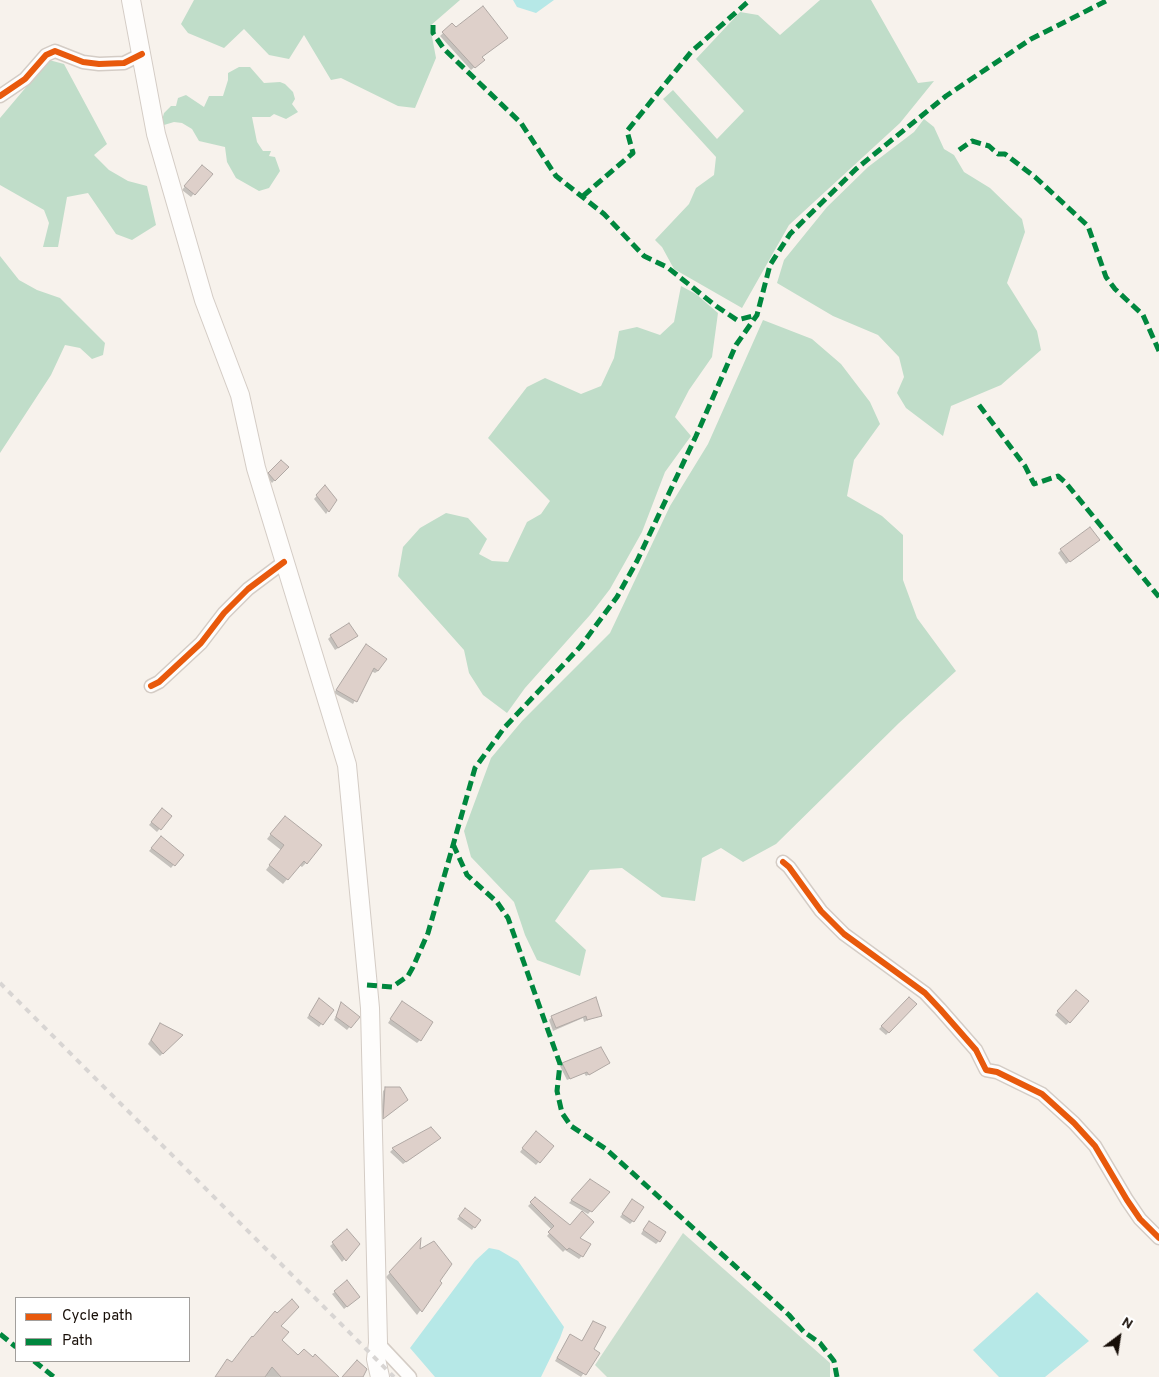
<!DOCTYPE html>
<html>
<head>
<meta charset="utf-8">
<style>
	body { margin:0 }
	#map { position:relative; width:1159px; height:1377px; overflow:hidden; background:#f7f2ec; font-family:Overpass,sans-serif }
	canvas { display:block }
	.legend { position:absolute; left:15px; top:1297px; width:175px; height:65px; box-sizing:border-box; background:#fff; border:1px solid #a29f9c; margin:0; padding:6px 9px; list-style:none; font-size:15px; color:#170e07 }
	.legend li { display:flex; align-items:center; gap:10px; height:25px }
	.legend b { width:25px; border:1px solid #a29f9c }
	.north { position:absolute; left:1094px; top:1312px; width:50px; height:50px; -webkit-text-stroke:4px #fff; paint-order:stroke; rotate:31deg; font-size:14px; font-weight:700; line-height:20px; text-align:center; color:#170e07 }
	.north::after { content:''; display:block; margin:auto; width:18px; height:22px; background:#170e07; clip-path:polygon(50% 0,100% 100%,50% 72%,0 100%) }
</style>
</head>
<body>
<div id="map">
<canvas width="1159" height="1377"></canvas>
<ul class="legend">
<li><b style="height:6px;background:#e8590c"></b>Cycle path</li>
<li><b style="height:6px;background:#00873e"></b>Path</li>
</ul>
<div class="north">N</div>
</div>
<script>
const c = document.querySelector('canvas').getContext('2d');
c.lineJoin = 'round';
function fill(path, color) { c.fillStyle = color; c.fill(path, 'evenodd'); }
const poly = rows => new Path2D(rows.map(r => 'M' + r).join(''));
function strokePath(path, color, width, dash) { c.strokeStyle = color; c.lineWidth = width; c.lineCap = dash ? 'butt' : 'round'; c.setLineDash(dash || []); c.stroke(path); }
fill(poly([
	[683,1233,830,1363,830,1377,607,1377,595,1365]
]), '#c9dece');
fill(poly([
	[194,0,460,0,430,26,436,58,415,108,398,106,341,78,331,80,304,35,289,59,269,55,244,29,224,48,188,33,181,24],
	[820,0,871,0,918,83,934,81,900,123,789,225,742,308,674,269,662,247,655,240,689,204,696,188,714,175,716,157,663,99,673,90,717,139,744,111,696,59,740,12,758,15,780,35],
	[49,60,64,64,107,144,94,155,109,170,128,181,147,186,156,225,132,240,116,234,88,193,67,197,58,247,43,247,49,223,44,210,0,185,0,118],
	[239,67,250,67,264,83,280,82,285,84,293,92,295,99,292,104,298,112,286,119,274,114,270,117,252,117,257,142,263,151,271,151,269,156,275,157,280,171,269,188,259,191,236,178,227,162,225,147,199,141,192,129,182,123,174,122,164,125,162,120,164,113,171,106,176,106,178,98,186,95,204,107,209,96,223,96,228,80,228,73],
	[924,119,934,127,944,149,954,155,964,172,990,188,1022,219,1025,232,1007,283,1037,331,1041,350,1001,385,951,406,943,436,906,408,897,393,904,377,899,357,878,335,833,316,777,283,784,260,827,207,868,167,914,132],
	[0,256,19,280,37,290,60,298,105,343,103,355,92,359,80,348,65,345,51,375,0,453],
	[681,286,696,294,718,313,712,357,689,390,675,417,691,436,665,472,642,532,610,589,590,615,525,688,507,713,483,695,469,673,464,650,398,576,403,547,420,528,446,513,468,518,487,539,479,554,492,561,508,562,527,522,541,514,550,501,488,438,527,387,545,378,581,394,601,386,614,358,619,331,637,327,660,335,674,322],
	[763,320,812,339,841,364,870,402,880,424,854,460,847,496,882,516,903,535,903,580,917,618,956,671,899,723,776,844,743,862,721,848,702,858,695,901,662,897,622,868,590,870,555,921,586,950,580,976,537,960,525,935,514,902,471,857,464,831,491,758,522,721,610,633,670,506,708,444]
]), '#c0ddc9');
fill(poly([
	[513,0,554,0,536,13,517,7],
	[489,1248,499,1250,518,1261,564,1327,560,1338,541,1377,435,1377,410,1348,475,1261],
	[1037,1292,1089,1341,1045,1377,999,1377,973,1350]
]), '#b6e8e7');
fill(poly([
	[452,25,483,60,471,70,440,36],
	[202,167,211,174,191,197,182,190],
	[281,461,287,467,272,483,266,476],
	[325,487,328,511,326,514,314,499],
	[1095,542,1066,564,1058,553,1061,550],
	[331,636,353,639,335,650,328,639],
	[366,645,378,671,375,673,371,671,353,704,334,693],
	[159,812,170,816,157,832,149,825],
	[281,821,306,863,302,867,299,865,283,884,266,870,281,850,267,839],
	[158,840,182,855,171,868,149,851],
	[1073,994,1069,1022,1066,1025,1055,1015],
	[319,999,332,1010,319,1027,307,1018],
	[909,999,915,1004,886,1035,879,1029],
	[341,1004,358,1017,347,1030,334,1020],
	[399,1006,420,1040,417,1043,388,1023],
	[600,1015,584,1022,583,1018,553,1031,549,1020,552,1017],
	[160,1025,181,1036,160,1056,148,1044],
	[563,1064,606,1065,586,1076,584,1073,567,1080,560,1066],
	[386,1088,403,1103,381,1120,383,1091],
	[533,1135,552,1146,536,1165,520,1152],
	[436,1141,403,1164,390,1152,393,1149],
	[590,1181,608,1192,588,1214,569,1203],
	[535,1199,579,1238,582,1256,579,1259,565,1250,563,1252,547,1236,552,1230,528,1206],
	[630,1203,633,1221,630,1224,620,1217],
	[462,1213,474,1227,472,1230,457,1219],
	[646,1225,659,1241,656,1244,641,1234],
	[347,1231,358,1244,342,1262,330,1246],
	[420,1241,419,1251,440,1283,417,1315,386,1277],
	[335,1292,356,1299,344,1309,332,1294],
	[593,1322,593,1350,598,1353,581,1377,555,1361,568,1338,571,1335,581,1342],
	[279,1326,280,1340,298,1356,337,1377,215,1377]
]), '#0003');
const building = poly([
	[483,6,508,38,482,57,485,60,475,68,442,32,452,23,456,27,483,6],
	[202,165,213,174,195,195,184,186,202,165],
	[281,460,289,467,275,481,268,473,281,460],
	[325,485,337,500,329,512,316,495,325,485],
	[1090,527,1100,540,1070,562,1060,549,1090,527],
	[349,623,358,636,338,648,330,635,349,623],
	[366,644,387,659,378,671,374,668,357,702,336,690,366,644],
	[162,808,172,816,161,830,151,822,162,808],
	[285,816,322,845,307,864,304,861,288,880,269,865,284,845,270,834,285,816],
	[161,836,184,855,175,866,151,848,161,836],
	[1076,990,1089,1001,1070,1023,1057,1011,1076,990],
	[596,997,602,1016,587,1020,586,1016,556,1028,551,1016,596,997],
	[909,997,917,1004,889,1033,881,1026,909,997],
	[319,998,334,1010,323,1025,309,1015,319,998],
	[402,1001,433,1022,421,1041,390,1019,402,1001],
	[341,1002,360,1017,351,1028,336,1017,341,1002],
	[160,1023,183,1035,163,1054,151,1040,160,1023],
	[601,1047,610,1063,589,1075,587,1072,570,1079,562,1063,601,1047],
	[385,1087,400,1087,408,1100,383,1119,385,1087],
	[431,1127,441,1138,406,1162,392,1148,431,1127],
	[536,1131,554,1146,540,1163,522,1148,536,1131],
	[590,1179,610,1192,592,1212,571,1200,590,1179],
	[535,1197,570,1225,582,1211,594,1222,580,1238,591,1244,583,1257,569,1248,567,1250,548,1232,554,1226,530,1202,535,1197],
	[632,1199,644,1207,634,1222,622,1214,632,1199],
	[465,1208,481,1220,475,1228,459,1216,465,1208],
	[649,1221,666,1232,660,1242,643,1230,649,1221],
	[347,1229,360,1244,346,1261,332,1242,347,1229],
	[421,1238,420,1249,434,1241,452,1264,440,1281,442,1283,422,1312,389,1272,421,1238],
	[347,1280,360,1297,347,1307,334,1291,347,1280],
	[292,1299,299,1307,281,1326,289,1332,282,1340,298,1355,304,1349,313,1357,315,1354,339,1377,281,1377,272,1367,265,1377,215,1377,227,1359,232,1362,252,1336,253,1337,275,1311,277,1313,292,1299],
	[593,1321,606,1327,594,1349,600,1353,586,1375,557,1358,570,1334,582,1341,593,1321],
	[357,1360,367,1369,363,1377,342,1377,357,1360]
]);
fill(building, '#ded0ca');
strokePath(building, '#b0a8a4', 1);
const minor = poly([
	[0,96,25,79,46,55,55,51,83,62,99,64,124,63,142,54],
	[151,686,159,682,201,643,224,613,248,589,284,562],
	[783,862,789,867,821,911,844,934,925,993,940,1009,976,1050,986,1070,997,1072,1042,1094,1074,1123,1095,1146,1127,1200,1140,1219,1159,1238],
	[378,1343,410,1377]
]);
const secondary = poly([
	[131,0,156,134,204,300,240,395,256,468,347,765,370,1008,378,1343,376,1359,380,1377]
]);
strokePath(minor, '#d4ccc5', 15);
strokePath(secondary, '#d4ccc5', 20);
strokePath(minor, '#fefdfc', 12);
strokePath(secondary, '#fefdfc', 18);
strokePath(poly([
	[0,983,394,1377]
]), '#d8d5d3', 4, [6, 6]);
strokePath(poly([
	[433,25,433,33,444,49,521,123,556,176,604,214,644,256,667,267,716,306,737,320,757,315],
	[959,150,972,141,989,146,998,154,1005,154,1035,177,1088,226,1106,277,1115,289,1143,315,1159,351],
	[583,196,633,153,627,131,691,52,750,0],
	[979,405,1025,466,1034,484,1058,476,1066,483,1159,597],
	[453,844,467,875,497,902,508,918,560,1064,557,1091,562,1113,571,1126,606,1149,789,1315,804,1332,820,1343,834,1361,837,1377],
	[367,985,392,987,408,976,413,967,428,933,475,768,504,728,580,647,617,597,637,561,696,436,736,345,757,315,770,265,790,234,856,169,946,96,1031,39,1108,0],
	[0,1334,16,1347],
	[34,1361,54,1377]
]), '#00873e', 5, [10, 5]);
strokePath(poly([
	[0,96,25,79,46,55,55,51,83,62,99,64,124,63,142,54],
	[151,686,159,682,201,643,224,613,248,589,284,562],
	[783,862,789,867,821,911,844,934,925,993,940,1009,976,1050,986,1070,997,1072,1042,1094,1074,1123,1095,1146,1127,1200,1140,1219,1159,1238]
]), '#e8590c', 6);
</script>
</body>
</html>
